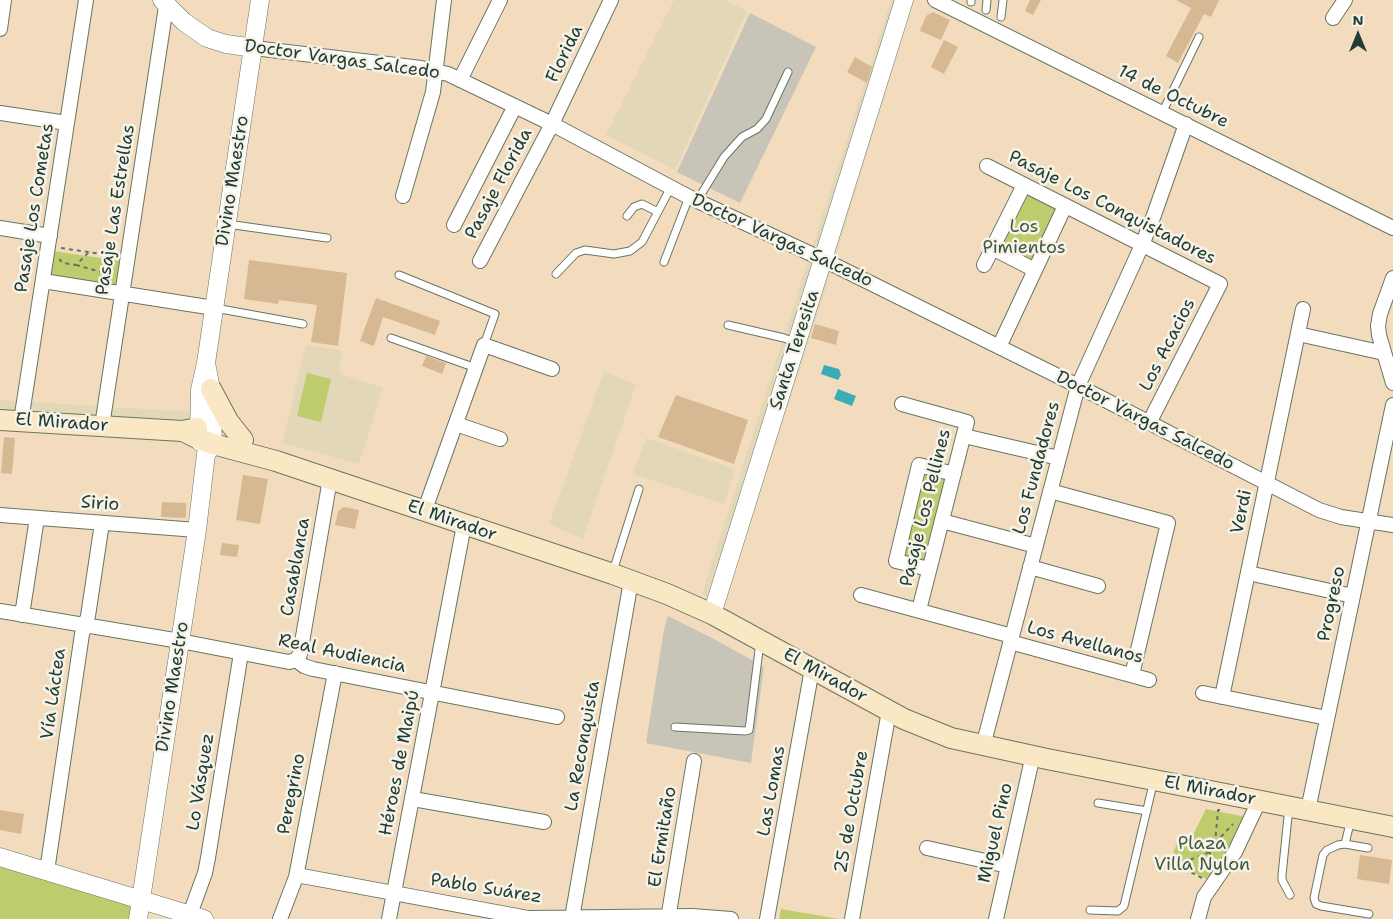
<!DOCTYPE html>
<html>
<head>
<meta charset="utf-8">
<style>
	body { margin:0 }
	#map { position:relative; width:1393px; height:919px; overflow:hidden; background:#f3dcbe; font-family:"Shantell Sans",sans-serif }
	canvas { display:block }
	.north { position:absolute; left:1333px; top:10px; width:50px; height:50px; -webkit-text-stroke:4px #f7f3e8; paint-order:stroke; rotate:0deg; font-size:14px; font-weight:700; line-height:20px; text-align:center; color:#1f3d34 }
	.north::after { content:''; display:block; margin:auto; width:18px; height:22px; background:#1f3d34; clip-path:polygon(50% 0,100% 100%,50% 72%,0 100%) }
</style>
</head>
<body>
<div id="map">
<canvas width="1393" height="919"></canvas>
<div class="north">N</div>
</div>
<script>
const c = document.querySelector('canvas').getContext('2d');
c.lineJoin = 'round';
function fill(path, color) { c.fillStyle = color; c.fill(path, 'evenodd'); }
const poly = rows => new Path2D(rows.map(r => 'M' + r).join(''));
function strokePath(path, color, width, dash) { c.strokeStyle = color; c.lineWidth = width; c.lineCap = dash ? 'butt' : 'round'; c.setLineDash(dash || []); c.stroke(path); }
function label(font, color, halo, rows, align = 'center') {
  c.font = font + ' "Shantell Sans",sans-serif'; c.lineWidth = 5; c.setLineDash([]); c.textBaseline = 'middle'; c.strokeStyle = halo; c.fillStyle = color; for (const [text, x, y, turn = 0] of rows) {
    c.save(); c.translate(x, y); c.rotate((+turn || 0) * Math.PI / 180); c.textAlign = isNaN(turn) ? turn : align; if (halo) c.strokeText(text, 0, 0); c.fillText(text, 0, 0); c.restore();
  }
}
fill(poly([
	[674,0,725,0,747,11,675,170,606,135],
	[891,0,914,0,837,253,724,607,702,594],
	[306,345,341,350,340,374,383,388,359,464,282,443],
	[604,372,636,384,583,539,549,524],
	[0,400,193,412,191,442,0,428],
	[646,438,735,469,724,504,633,474]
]), '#e2d7b7');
fill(poly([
	[750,13,816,47,740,203,677,172],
	[668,616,716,640,764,667,751,763,646,743,664,629]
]), '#c8c4b8');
fill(poly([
	[1026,193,1058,209,1031,266,997,248],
	[53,251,120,261,117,285,50,275],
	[307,373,331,379,321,422,297,416],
	[920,466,953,475,929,568,896,560],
	[1206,809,1246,817,1227,855,1209,880,1169,861,1182,833,1192,837],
	[0,865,131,906,130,919,0,919],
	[781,909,839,919,779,919]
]), '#bfcc6e');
fill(poly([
	[824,365,839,369,841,375,838,380,821,374],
	[838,389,856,396,852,406,834,399]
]), '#3cadb7');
fill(poly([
	[1030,0,1041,0,1033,15,1025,11],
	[1176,0,1219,0,1211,17,1204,14,1178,63,1166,56,1191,8],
	[933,12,950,20,941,40,920,31,926,16],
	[944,40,958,47,944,74,931,67],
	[855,57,872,67,867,83,847,72],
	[249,260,347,273,338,346,311,342,317,305,279,300,278,304,244,299],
	[376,298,440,321,435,335,383,317,374,346,360,341],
	[815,324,839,331,836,345,811,338],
	[426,356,446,363,442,374,422,366],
	[676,395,748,420,734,464,658,437],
	[4,437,15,438,12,474,1,473],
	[243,475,268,479,260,524,236,520],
	[162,502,186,503,186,518,161,517],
	[344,507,359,510,355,529,335,525,338,511],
	[222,543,239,545,237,557,220,555],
	[0,810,24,814,21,834,0,830],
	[1360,855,1392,860,1389,884,1357,879]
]), '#d6b892');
const service = poly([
	[971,2,971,0],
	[986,10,987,0],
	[1001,17,1003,0],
	[1162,113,1199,37],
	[697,201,724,157,742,137,757,129,766,119,788,72],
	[627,216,634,207,642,204,658,212],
	[227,224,327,238],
	[664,262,689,197],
	[556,274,576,253,585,250,614,254,630,251,642,242,671,187],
	[399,275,495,314,484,345],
	[215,308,303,324],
	[728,325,784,338,797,343],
	[391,338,476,368],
	[613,571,639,489],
	[675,727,745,731,749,730,760,642],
	[1098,803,1147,811],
	[1289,807,1282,875,1282,880,1290,895],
	[1345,844,1351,819],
	[1368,848,1345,844,1338,845,1327,850,1323,855,1314,898,1316,904,1321,906,1369,914],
	[1090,910,1118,911,1124,906,1154,780]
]);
const minor = poly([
	[935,0,1393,228],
	[1333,18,1345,0],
	[0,29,4,0],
	[254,48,421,68,448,74,552,124,689,197,824,260,1078,386,1319,510,1341,517,1393,525],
	[460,80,500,0],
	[0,113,67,123],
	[987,166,1220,284,1149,423],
	[403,196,433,92,444,0],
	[454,225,515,106],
	[0,228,50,236],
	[992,248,1035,270],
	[480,261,552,124,611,0],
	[984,265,1024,185],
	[1393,278,1380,314,1378,326,1379,335,1393,383],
	[43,281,214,308],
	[1298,334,1384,353],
	[999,347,1065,206],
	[902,404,967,422,919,610],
	[21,421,86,0],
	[456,424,500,439],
	[102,426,167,0],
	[964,436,1059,458],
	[1050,491,1168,523,1132,675],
	[424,512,484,345,552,369],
	[0,515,197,530],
	[942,521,1036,546],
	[1030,567,1098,586],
	[929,569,896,561,919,465,954,474],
	[1248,573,1353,596],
	[861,595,1012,636],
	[0,611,180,641,289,662,296,660],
	[22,615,37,518],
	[1010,642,1149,680],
	[296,660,304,666,313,669,557,717],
	[296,660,300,654,330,479],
	[1203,693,1327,718],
	[1222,697,1303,309],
	[983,746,1078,386,1142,245,1154,215,1186,124],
	[413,799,544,822],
	[1308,810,1393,405],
	[927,848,1008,866],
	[47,871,82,634,88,616,102,523],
	[296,877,302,876,528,918,692,916,731,919],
	[190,914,205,873,208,858,241,653],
	[572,918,631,581],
	[280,919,296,877,335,673],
	[389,919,464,525],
	[668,919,694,761],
	[767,919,812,669],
	[852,919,889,711],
	[996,919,1033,755],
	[1198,919,1204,897,1235,852,1259,801]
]);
const tertiary = poly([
	[162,0,184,22,207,38,226,44,254,48],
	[200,442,199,439,200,390,206,363,260,0],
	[712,614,904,0],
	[0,857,204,919],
	[138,919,197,530,206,454,213,444,211,389,206,363]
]);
const secondary = poly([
	[211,389,228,421,243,440],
	[0,420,182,431,197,428],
	[183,431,199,439,213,444,276,461,613,574,667,594,712,614,904,719,951,738,1047,759,1393,827]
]);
strokePath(service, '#697564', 9);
strokePath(minor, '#697564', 16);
strokePath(tertiary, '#697564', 19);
strokePath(secondary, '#697564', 22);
strokePath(poly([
	[61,248,115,256],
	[59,259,63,263,76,265,89,252],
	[76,265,105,273,111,278],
	[1220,810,1218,810,1215,843,1226,842],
	[1210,864,1210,852],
	[1202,878,1179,866,1179,864,1210,852,1215,843,1233,824]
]), '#697564', 2, [4, 4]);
strokePath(service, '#fff', 7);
strokePath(minor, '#fff', 14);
strokePath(tertiary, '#fff', 18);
strokePath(secondary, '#fae7c3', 20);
label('18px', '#1f3d34', '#f7f3e8', [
	["Florida",565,54,-64],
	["Doctor Vargas Salcedo",342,60,8],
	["14 de Octubre",1173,97,26],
	["Divino Maestro",233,181,-81],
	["Pasaje Florida",499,184,-62],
	["Pasaje Los Cometas",35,208,-81],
	["Pasaje Los Conquistadores",1112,208,27],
	["Pasaje Las Estrellas",116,210,-81],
	["Doctor Vargas Salcedo",782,241,25],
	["Los Acacios",1168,345,-63],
	["Santa Teresita",795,350,-72],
	["Doctor Vargas Salcedo",1145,421,27],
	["El Mirador",62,423,4],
	["Los Fundadores",1037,468,-75],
	["Sirio",100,504,4],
	["Pasaje Los Pellines",926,508,-76],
	["Verdi",1242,512,-78],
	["El Mirador",452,521,19],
	["Casablanca",296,567,-80],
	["Progreso",1332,604,-78],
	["Los Avellanos",1085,643,15],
	["Real Audiencia",342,654,12],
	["El Mirador",825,676,29],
	["Divino Maestro",173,687,-81],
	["Vía Láctea",54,694,-82],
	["La Reconquista",583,746,-80],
	["Héroes de Maipú",400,763,-79],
	["Lo Vásquez",201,782,-81],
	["Las Lomas",772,791,-80],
	["El Mirador",1210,791,11],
	["Peregrino",292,794,-79],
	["25 de Octubre",852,812,-80],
	["Miguel Pino",996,833,-77],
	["El Ermitaño",663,837,-81],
	["Pablo Suárez",486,889,9]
]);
label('18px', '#3f5a40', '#f7f3e8', [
	["Los",1024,227],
	["Pimientos",1024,248],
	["Plaza",1202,844],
	["Villa Nylon",1202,865]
]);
</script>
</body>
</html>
